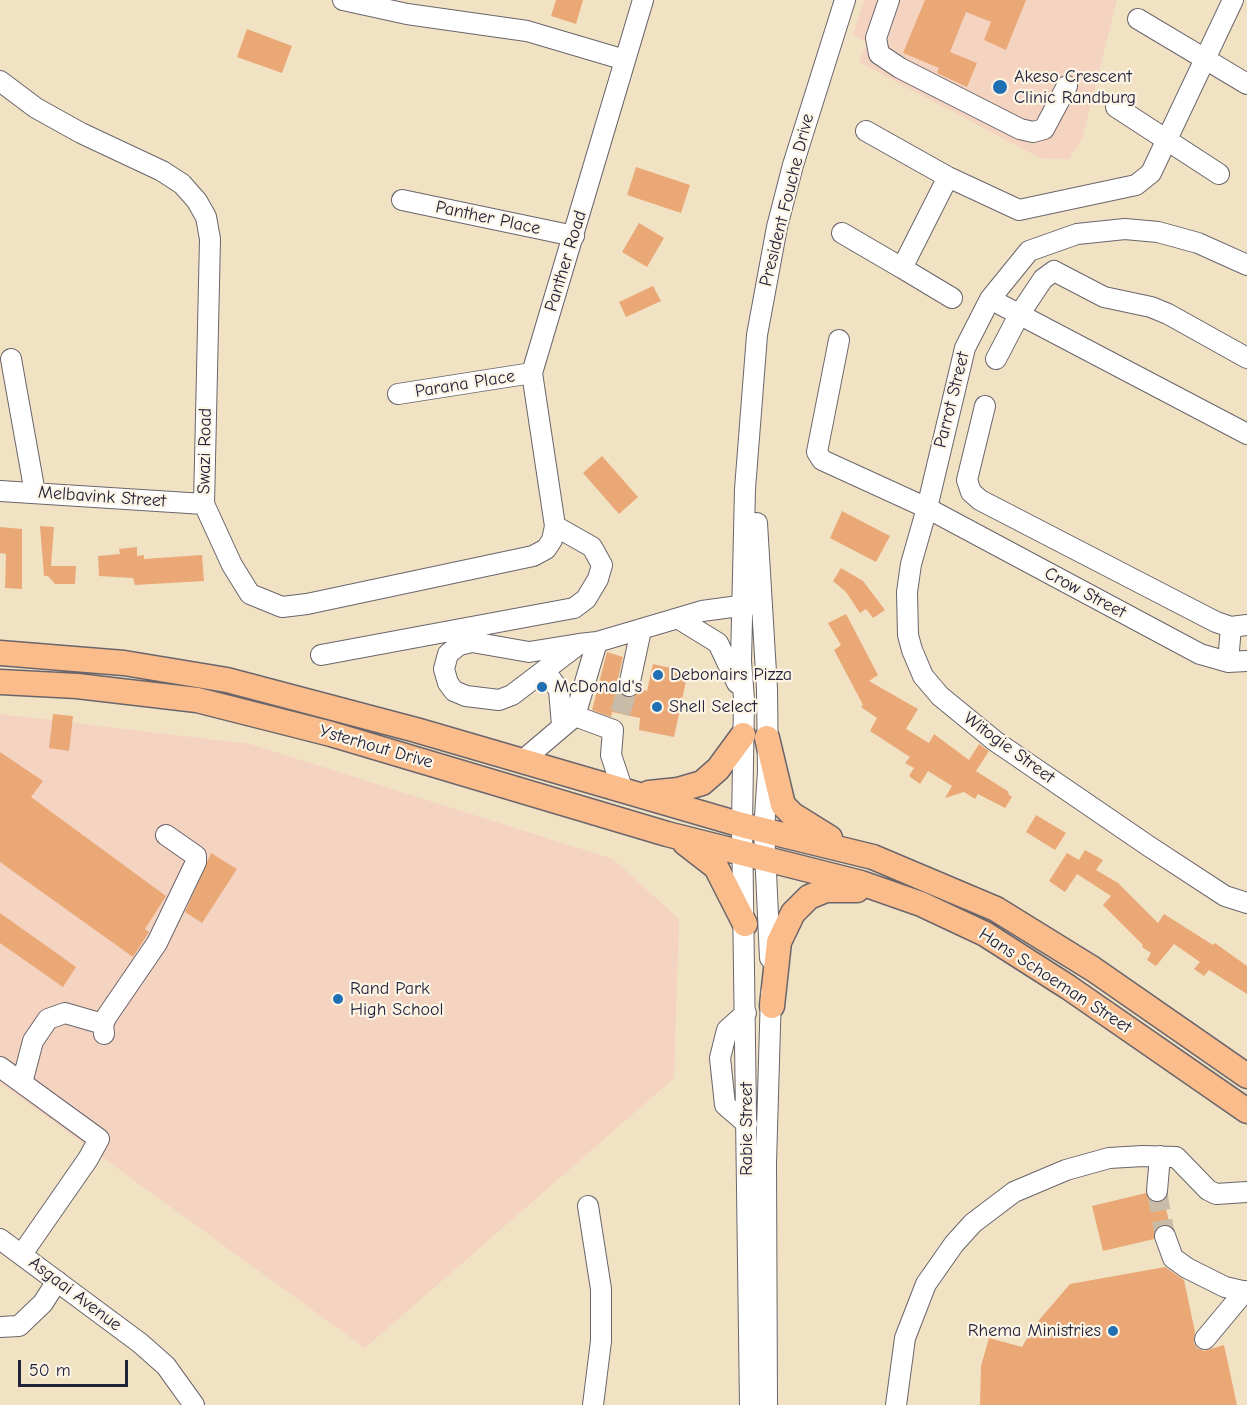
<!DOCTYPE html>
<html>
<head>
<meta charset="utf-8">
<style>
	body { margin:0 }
	#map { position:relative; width:1247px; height:1405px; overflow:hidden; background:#f1e2c4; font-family:"Comic Neue",sans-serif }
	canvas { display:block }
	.scale { position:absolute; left:18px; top:1360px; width:110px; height:27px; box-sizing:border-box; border:3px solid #22223b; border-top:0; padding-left:8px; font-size:18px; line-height:21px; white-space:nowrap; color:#22223b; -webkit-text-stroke:4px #fcf5e5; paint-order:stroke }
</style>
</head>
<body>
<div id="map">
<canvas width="1247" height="1405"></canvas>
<div class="scale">50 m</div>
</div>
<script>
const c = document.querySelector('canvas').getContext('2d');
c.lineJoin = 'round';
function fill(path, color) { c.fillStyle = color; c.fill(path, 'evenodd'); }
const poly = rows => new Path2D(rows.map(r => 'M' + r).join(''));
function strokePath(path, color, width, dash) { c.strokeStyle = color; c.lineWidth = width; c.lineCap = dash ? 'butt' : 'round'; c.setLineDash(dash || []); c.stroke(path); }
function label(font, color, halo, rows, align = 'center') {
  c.font = font + ' "Comic Neue",sans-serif'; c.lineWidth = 4.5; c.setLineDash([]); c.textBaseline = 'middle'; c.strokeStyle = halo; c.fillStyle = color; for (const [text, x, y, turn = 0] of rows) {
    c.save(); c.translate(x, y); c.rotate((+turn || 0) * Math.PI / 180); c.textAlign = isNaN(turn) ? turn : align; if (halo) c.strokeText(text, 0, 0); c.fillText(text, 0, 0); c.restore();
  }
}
fill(poly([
	[864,0,1117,0,1082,139,1069,159,1040,158,859,62,868,42,853,35],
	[0,714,250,744,613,859,679,919,674,1078,365,1348,0,1083]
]), '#f5d3c1');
fill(poly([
	[556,0,583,0,576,24,551,16],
	[925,0,1026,0,1006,50,984,40,991,22,966,12,950,52,977,63,967,87,937,73,939,68,903,53],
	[247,29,292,46,282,73,237,57],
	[636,167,690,185,681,213,627,195],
	[639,223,664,238,647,267,622,252],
	[653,286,661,301,626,317,619,302],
	[602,456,638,497,619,514,583,473],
	[842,511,890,536,876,562,830,538],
	[40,526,54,527,51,566,76,566,75,584,55,584,48,576,44,576],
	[0,527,22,529,22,589,5,588,6,554,0,553],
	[137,547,137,556,144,555,144,559,202,555,204,581,135,585,133,578,99,576,98,556,120,554,119,549],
	[841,568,863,581,885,610,873,618,866,609,860,613,846,592,833,581],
	[846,614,878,675,869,681,918,709,906,729,929,743,934,734,969,760,979,744,989,751,976,771,1009,792,1008,794,1012,797,1005,808,978,794,975,799,964,792,945,798,952,786,928,771,920,784,909,776,914,768,905,763,910,757,870,731,877,718,861,707,863,705,834,650,841,645,828,623],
	[607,652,623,657,617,683,621,694,626,698,633,697,640,689,647,691,653,664,688,672,674,737,639,730,640,718,612,712,611,717,592,710],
	[53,714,73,716,69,751,49,748],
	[0,752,43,781,31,797,166,896,145,929,149,932,133,957,0,862],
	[1036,815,1066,833,1055,850,1026,832],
	[1085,850,1103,860,1096,870,1118,883,1158,923,1164,914,1213,945,1215,943,1247,966,1247,994,1209,970,1204,976,1194,969,1200,962,1174,944,1156,966,1147,960,1151,953,1142,947,1143,945,1103,905,1111,896,1077,874,1065,892,1049,881,1067,853,1079,860],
	[211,853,237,869,202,923,185,912],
	[0,913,76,967,63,987,0,943],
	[1146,1193,1151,1201,1157,1203,1164,1200,1170,1226,1161,1225,1156,1228,1154,1239,1103,1251,1092,1206],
	[1165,1267,1184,1280,1195,1332,1194,1343,1197,1348,1204,1351,1224,1345,1237,1405,980,1405,981,1366,989,1338,1022,1347,1034,1326,1070,1284]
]), '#eaa877');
strokePath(poly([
	[620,713,629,686],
	[1157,1191,1165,1236]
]), '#c8bca9', 20, [20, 10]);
const minor = poly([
	[343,0,407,14,527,31,625,60],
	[889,0,876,38,879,54,900,68,1020,129,1033,132,1044,129,1067,86],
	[1138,19,1247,84],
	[0,81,36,108,81,133,162,171,182,184,197,201,206,217,210,239,204,504,232,565,250,594,282,607,307,604,533,556,546,549,552,540,555,526,532,373,643,0],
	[1116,107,1219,174],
	[866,131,948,177,1019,210,1136,185,1151,173,1233,0],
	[948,177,902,268,952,298],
	[402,200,574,236],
	[842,233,902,268],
	[1247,265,1198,243,1158,232,1125,229,1077,234,1029,251,990,299,965,348,927,508,911,564,907,592,908,635,912,650,923,676,940,696,995,741,1150,847,1225,896,1247,903],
	[990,299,1247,434],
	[839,340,817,452,822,460,927,508,1200,654,1228,662,1247,661],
	[11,359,35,493],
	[996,359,1019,315,1043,279,1054,271,1104,297,1151,307,1168,314,1247,358],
	[398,394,532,373],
	[985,406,967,480,971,492,980,500,1216,622,1231,627],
	[0,491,204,504],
	[757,523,767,689,768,772,764,830,770,958],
	[679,619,718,643,737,683],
	[579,644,512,695,499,700,466,696,454,691,448,683,444,669,448,654,459,645,472,642,529,652,579,644,597,642],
	[321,655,574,608,586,599,598,579,602,565,592,547,555,526],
	[1228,662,1231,627,1247,625],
	[545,671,559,690,562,725],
	[629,686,641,630],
	[575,716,613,730,611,755,623,791],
	[522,761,575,716,597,642,702,611,754,604],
	[746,1013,727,1030,720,1058,725,1105,747,1124],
	[104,1034,103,1024,107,1016,157,943,196,862,196,856,166,835],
	[0,1067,99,1139,88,1159,22,1254],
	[22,1083,33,1041,48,1019,65,1013,103,1024],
	[1157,1191,1160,1156],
	[588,1206,601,1289,601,1341,593,1405],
	[1165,1236,1173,1258,1187,1268,1225,1287,1247,1292],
	[0,1239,140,1343,166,1366,194,1405],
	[0,1327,19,1326,43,1303,57,1281],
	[1205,1339,1245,1291],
	[750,1405,742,825,744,699,741,661,745,489,757,335,777,227,793,165,845,0],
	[767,1405,766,1163,771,993],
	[896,1405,905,1338,926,1284,954,1244,973,1223,1014,1192,1066,1170,1109,1158,1143,1156,1176,1157,1208,1190,1216,1194,1247,1192]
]);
const major = poly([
	[0,653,124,663,227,680,416,730,742,825,873,857,996,909,1093,969,1247,1076],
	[0,682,77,686,197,700,331,734,667,834,861,883,921,904,985,934,1068,987,1247,1111],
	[767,738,783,805,793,815,830,838],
	[649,793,678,790,702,783,718,769,743,735],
	[685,843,716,867,745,924],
	[772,1006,779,942,793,913,809,897,826,890,857,890]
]);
strokePath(minor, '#6a656b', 22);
strokePath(major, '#6a656b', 27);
strokePath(minor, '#fff', 20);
strokePath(major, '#fabc8b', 24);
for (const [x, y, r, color] of [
	[1000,87,8,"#1f6fb2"],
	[658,675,6,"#1f6fb2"],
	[542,687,6,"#1f6fb2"],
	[657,707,6,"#1f6fb2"],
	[338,999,6,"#1f6fb2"],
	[1113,1331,6,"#1f6fb2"]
]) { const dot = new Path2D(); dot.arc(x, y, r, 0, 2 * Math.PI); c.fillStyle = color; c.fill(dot); strokePath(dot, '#fcf5e5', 2); }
label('18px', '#22223b', '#fcf5e5', [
	["Akeso Crescent",1014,77],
	["Clinic Randburg",1014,98],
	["Debonairs Pizza",670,675],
	["McDonald's",554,687],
	["Shell Select",669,707],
	["Rand Park",350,989],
	["High School",350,1010],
	["Rhema Ministries",1101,1331,"right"]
], 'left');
label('18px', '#22223b', '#fcf5e5', [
	["President Fouche Drive",787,200,-76],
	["Panther Place",488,218,12],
	["Panther Road",566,261,-73],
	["Parana Place",465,384,-9],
	["Parrot Street",952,400,-76],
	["Swazi Road",205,451,-89],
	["Melbavink Street",102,497,4],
	["Crow Street",1085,593,28],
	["Ysterhout Drive",376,747,16],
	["Witogie Street",1009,748,36],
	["Hans Schoeman Street",1055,981,33],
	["Rabie Street",747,1129,-90],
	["Asgaai Avenue",75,1294,37]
]);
</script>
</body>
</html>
